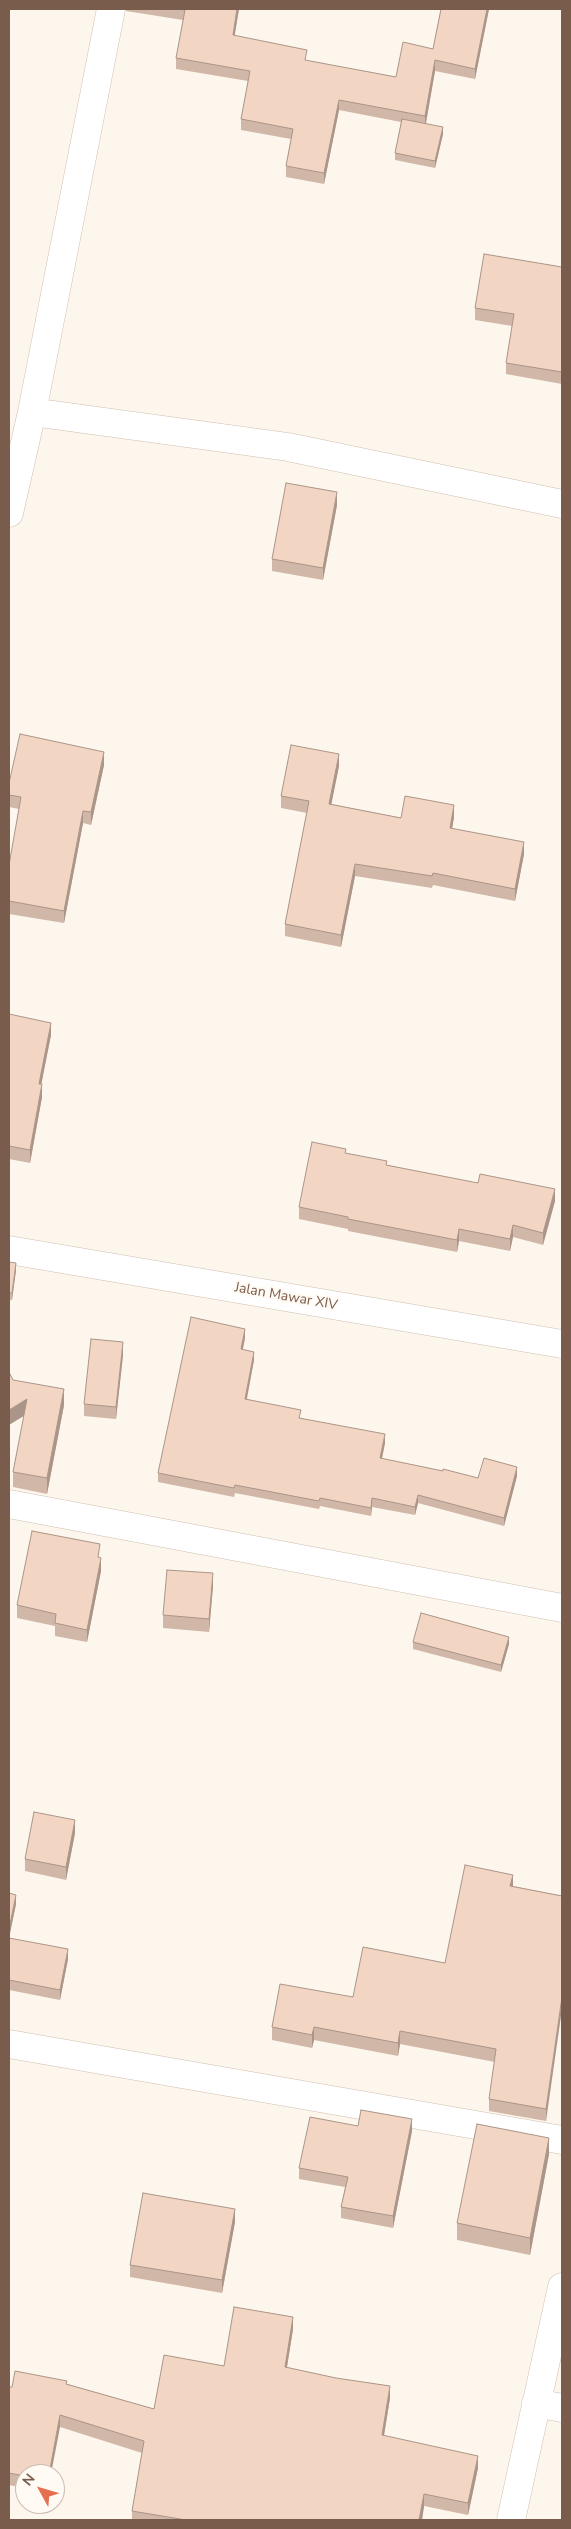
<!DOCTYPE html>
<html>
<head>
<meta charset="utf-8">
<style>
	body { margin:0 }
	#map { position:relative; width:571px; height:2529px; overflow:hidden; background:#fdf6ec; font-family:"Nunito Sans",sans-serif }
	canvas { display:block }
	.frame { position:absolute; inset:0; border:10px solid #7a5c4d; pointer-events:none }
	.north { position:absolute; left:15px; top:2464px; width:50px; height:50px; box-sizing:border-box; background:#fffaf3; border:1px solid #cabbb1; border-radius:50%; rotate:309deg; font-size:14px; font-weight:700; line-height:20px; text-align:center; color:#7a5c4d }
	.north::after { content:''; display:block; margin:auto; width:18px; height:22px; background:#e76f51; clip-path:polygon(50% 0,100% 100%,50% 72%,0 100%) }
</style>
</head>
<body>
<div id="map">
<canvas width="571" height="2529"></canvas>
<div class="frame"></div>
<div class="north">N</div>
</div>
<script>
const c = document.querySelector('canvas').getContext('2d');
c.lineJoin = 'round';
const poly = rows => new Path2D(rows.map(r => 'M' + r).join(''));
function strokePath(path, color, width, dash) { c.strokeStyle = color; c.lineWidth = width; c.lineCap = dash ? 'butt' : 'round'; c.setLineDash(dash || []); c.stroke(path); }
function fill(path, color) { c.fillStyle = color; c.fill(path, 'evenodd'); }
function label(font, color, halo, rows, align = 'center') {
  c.font = font + ' "Nunito Sans",sans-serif'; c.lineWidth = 4.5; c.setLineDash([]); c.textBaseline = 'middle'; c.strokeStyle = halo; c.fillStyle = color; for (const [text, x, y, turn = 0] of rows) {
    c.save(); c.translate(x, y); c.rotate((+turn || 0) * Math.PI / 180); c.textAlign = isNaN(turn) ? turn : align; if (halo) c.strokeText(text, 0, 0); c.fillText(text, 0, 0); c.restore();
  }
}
const minor = poly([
	[32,412,288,447,562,504],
	[9,513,32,412,111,9],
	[9,1250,562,1344],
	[9,1504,562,1608],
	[9,2044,562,2140],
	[536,2403,562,2408],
	[511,2520,562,2287]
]);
strokePath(minor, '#d1beb0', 29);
strokePath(minor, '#fff', 28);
fill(poly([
	[126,9,239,9,234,36,307,61,396,77,433,49,441,9,489,9,475,79,435,71,426,124,443,134,435,168,395,160,395,153,401,122,339,110,324,184,286,177,286,166,291,139,241,130,241,119,248,81,176,69,176,58,183,20,126,11],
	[562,267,562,384,506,374,506,363,512,326,475,320,475,308],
	[337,505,323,580,272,571,272,559],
	[104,765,91,825,83,823,64,923,9,914,9,865,19,809,9,807,9,783],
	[339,766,331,804,401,818,454,817,452,829,524,854,515,901,433,885,432,888,355,876,341,947,285,936,285,924,307,813,281,808,281,796],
	[9,1014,51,1035,41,1084,42,1097,30,1163,9,1159],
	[346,1153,387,1165,555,1201,543,1245,513,1237,510,1251,459,1241,457,1252,348,1231,348,1229,299,1219,299,1207],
	[9,1262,16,1270,12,1300,9,1300],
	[245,1338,243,1349,254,1360,247,1399,301,1418,385,1443,382,1459,478,1478,517,1476,504,1526,418,1503,415,1515,372,1507,371,1516,320,1506,319,1509,235,1493,234,1497,158,1482,158,1473],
	[123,1355,116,1419,84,1416,84,1404],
	[13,1380,64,1405,47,1494,13,1487,13,1472,24,1417],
	[100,1558,101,1571,87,1642,55,1636,55,1626,17,1618,17,1605],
	[213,1586,209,1632,163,1628,163,1615],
	[413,1642,509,1644,501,1672,413,1649],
	[75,1833,66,1880,25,1871,25,1859],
	[513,1886,562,1896,546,2121,489,2111,489,2099,495,2062,400,2044,398,2056,314,2040,312,2048,272,2040,272,2027,445,1963],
	[9,1893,16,1904,9,1938,68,1959,60,2000,9,1990],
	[358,2126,412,2131,393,2228,341,2218,341,2207,345,2187,299,2179,299,2168],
	[549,2154,530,2255,457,2240,457,2223],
	[235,2222,222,2293,130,2277,130,2265],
	[293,2329,287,2367,390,2398,384,2436,478,2468,468,2515,424,2506,422,2520,132,2520,132,2511,142,2453,60,2427,25,2474,25,2488,9,2485,9,2387,12,2387,67,2384,154,2409,224,2366]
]), '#d1b7a8');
fill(poly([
	[237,9,239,9,233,46,233,35],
	[487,9,489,9,475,79,475,69],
	[435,60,435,71,425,127,425,116],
	[339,100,339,110,324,184,324,173],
	[443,127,443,134,435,168,435,161],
	[337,492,337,505,323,580,323,568],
	[104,752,104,765,91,825,91,812],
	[339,754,339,766,329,816,329,804],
	[454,805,454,817,450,840,450,828],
	[83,811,83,823,64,923,64,911],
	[524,842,524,854,515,901,515,889],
	[355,864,355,876,341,947,341,935],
	[51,1023,51,1035,39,1096,39,1084],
	[42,1084,42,1097,30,1163,30,1150],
	[555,1189,555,1201,543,1245,543,1233],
	[513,1225,513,1237,510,1251,510,1239],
	[459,1229,459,1241,457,1252,457,1240],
	[16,1263,16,1270,12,1300,12,1293],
	[245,1329,245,1338,241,1357,241,1349],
	[123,1342,123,1355,116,1419,116,1407],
	[254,1352,254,1360,245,1407,245,1399],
	[64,1389,64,1405,47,1494,47,1478],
	[27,1399,27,1414,9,1425,9,1410],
	[385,1434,385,1443,380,1467,380,1458],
	[517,1467,517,1476,504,1526,504,1518],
	[418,1495,418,1503,415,1515,415,1507],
	[372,1498,372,1507,371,1516,371,1508],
	[101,1558,101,1571,87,1642,87,1630],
	[213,1573,213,1586,209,1632,209,1619],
	[509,1637,509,1644,501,1672,501,1665],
	[75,1820,75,1833,66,1880,66,1867],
	[513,1875,513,1887,510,1886],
	[16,1895,16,1904,9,1938,9,1929],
	[68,1949,68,1959,60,2000,60,1990],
	[562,1997,562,2009,546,2121,546,2109],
	[314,2027,314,2040,312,2048,312,2035],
	[400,2031,400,2044,398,2056,398,2043],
	[412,2119,412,2131,393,2228,393,2216],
	[549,2138,549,2154,530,2255,530,2238],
	[235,2209,235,2222,222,2293,222,2280],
	[293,2317,293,2329,285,2379,285,2367],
	[390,2386,390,2398,382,2447,382,2435],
	[60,2415,60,2427,51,2474,49,2474],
	[478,2456,478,2468,468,2515,468,2503],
	[424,2494,424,2506,422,2520,419,2520]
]), '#aa9588');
const building = poly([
	[178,9,237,9,233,35,307,50,305,60,396,77,403,42,433,49,441,9,487,9,475,69,435,60,425,116,339,100,324,173,286,166,293,129,241,119,250,71,176,58,185,10,178,9],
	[402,119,443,127,435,161,395,153,402,119],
	[484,254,562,267,562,372,506,363,514,314,475,308,484,254],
	[286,483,337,492,323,568,272,559,286,483],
	[20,734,104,752,91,812,83,811,64,911,9,901,9,865,21,797,9,795,9,783,20,734],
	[291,745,339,754,329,804,401,818,405,796,454,805,450,828,524,842,515,889,433,873,432,876,355,864,341,935,285,924,309,801,281,796,291,745],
	[9,1014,51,1023,39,1084,42,1084,30,1150,9,1146,9,1014],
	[312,1142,346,1149,345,1153,387,1161,386,1165,478,1183,480,1174,555,1189,543,1233,513,1225,510,1239,459,1229,457,1240,348,1219,348,1217,299,1207,312,1142],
	[9,1262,16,1263,12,1293,9,1293,9,1262],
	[191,1317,245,1329,241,1349,254,1352,245,1399,301,1410,299,1418,385,1434,380,1458,443,1471,443,1469,478,1478,484,1458,517,1467,504,1518,418,1495,415,1507,372,1498,371,1508,320,1498,319,1501,235,1485,234,1488,158,1473,191,1317],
	[91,1339,123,1342,116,1407,84,1404,91,1339],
	[9,1372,13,1380,64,1389,47,1478,13,1472,27,1399,9,1410,9,1372],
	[32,1531,100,1544,98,1557,101,1558,87,1630,55,1623,56,1614,17,1605,32,1531],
	[167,1570,213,1573,209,1619,163,1615,167,1570],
	[421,1613,509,1637,501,1665,413,1642,421,1613],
	[34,1812,75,1820,66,1867,25,1859,34,1812],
	[465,1865,513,1875,510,1886,562,1896,562,1997,546,2109,489,2099,496,2049,400,2031,398,2043,314,2027,312,2035,272,2027,280,1984,353,1997,363,1947,445,1963,465,1865],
	[9,1893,16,1895,9,1929,9,1893],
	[9,1938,68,1949,60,1990,9,1980,9,1938],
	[361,2110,412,2119,393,2216,341,2207,348,2177,299,2168,310,2117,358,2126,361,2110],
	[477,2124,549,2138,530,2238,457,2223,477,2124],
	[143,2193,235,2209,222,2280,130,2265,143,2193],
	[234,2307,293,2317,285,2367,336,2378,390,2386,382,2435,478,2456,468,2503,424,2494,419,2520,186,2520,132,2511,144,2441,60,2415,49,2474,25,2474,25,2476,9,2473,9,2387,12,2387,15,2371,67,2381,66,2384,154,2409,164,2355,224,2366,234,2307]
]);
fill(building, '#f3d5c3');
strokePath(building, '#aa9588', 1);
label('14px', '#7a5c4d', '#fffaf3', [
	["Jalan Mawar XIV",286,1297,10]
]);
</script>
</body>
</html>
